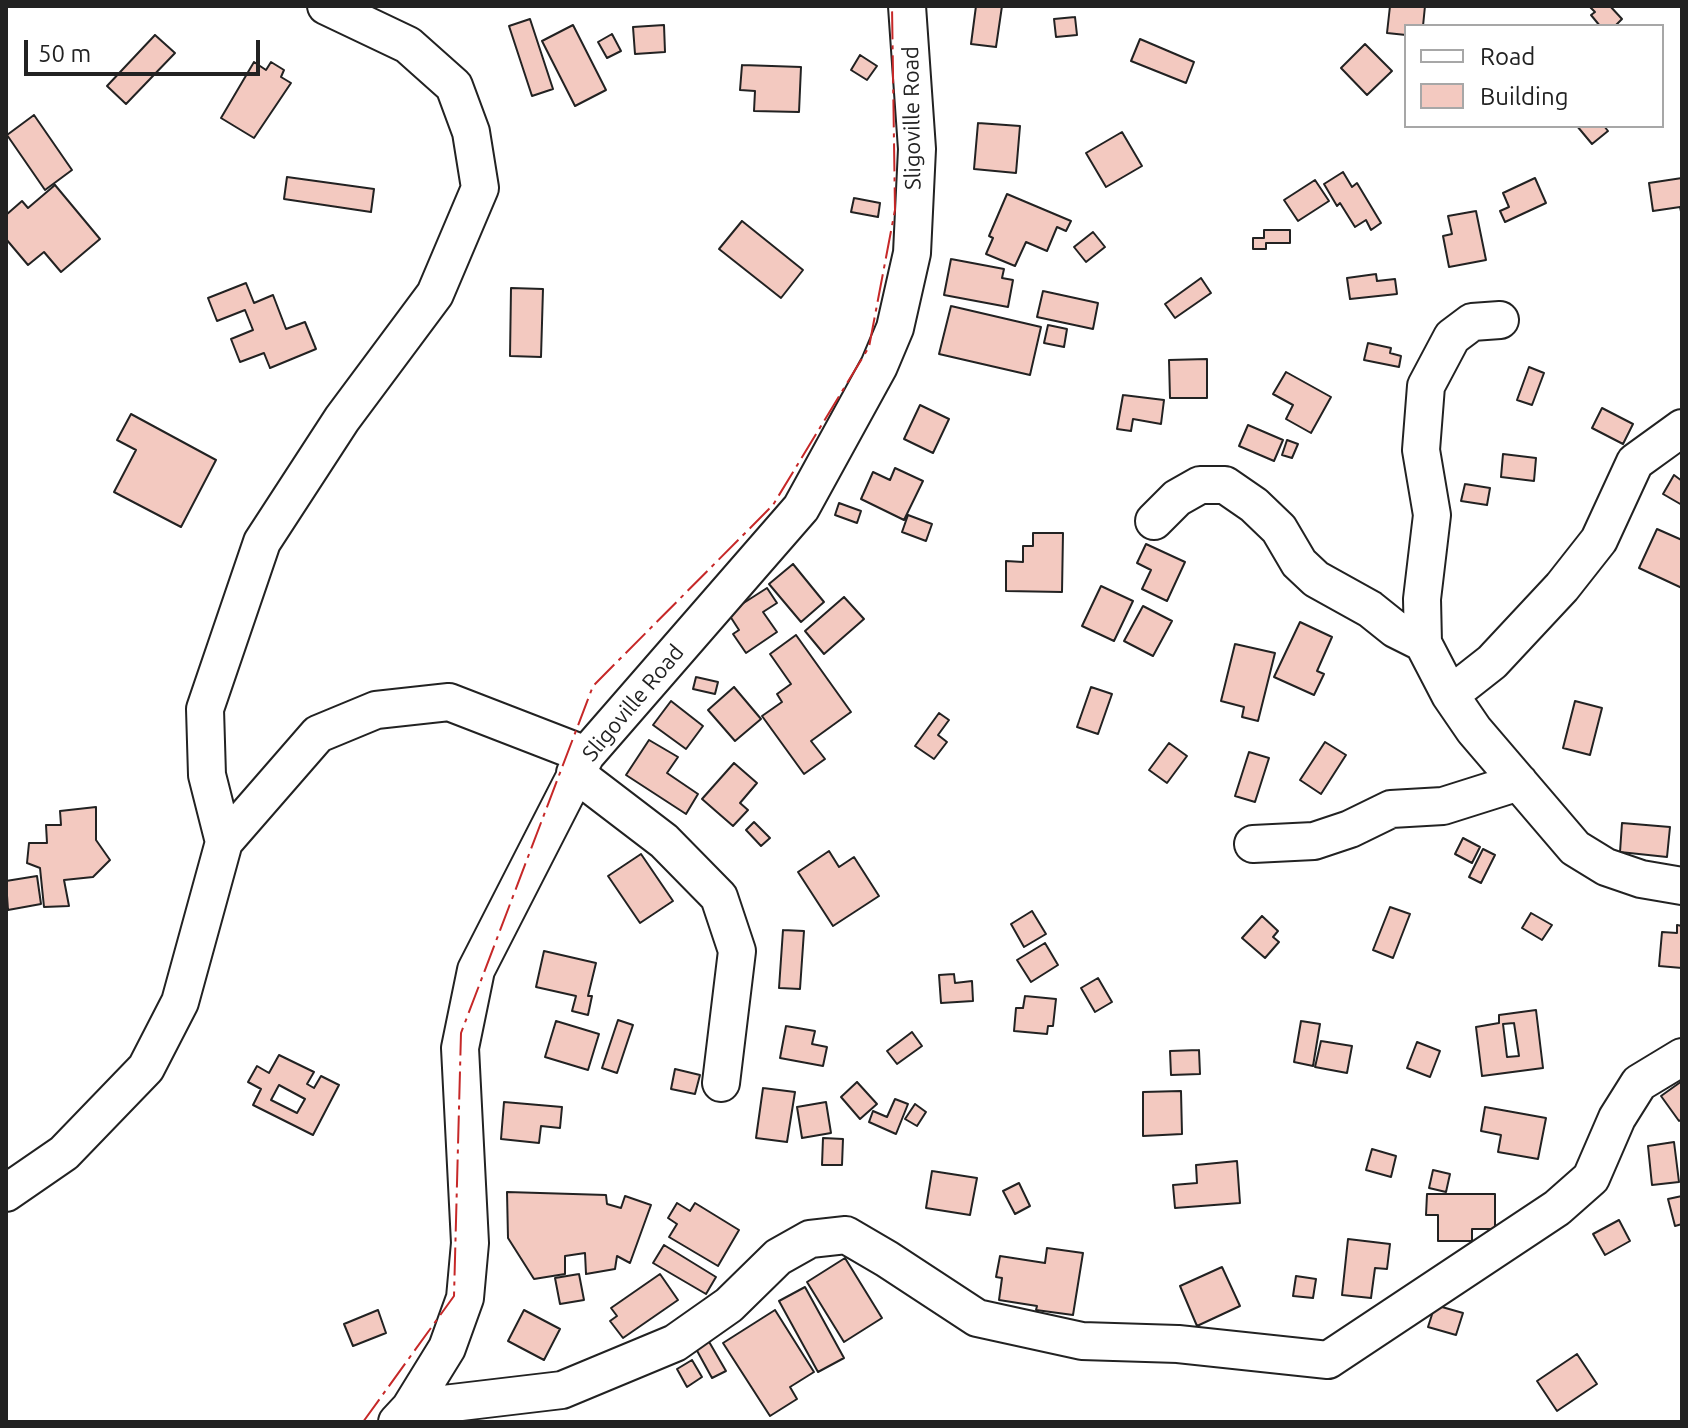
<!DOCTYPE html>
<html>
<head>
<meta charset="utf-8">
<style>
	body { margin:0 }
	#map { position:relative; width:1688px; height:1428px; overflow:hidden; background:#fff; font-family:Ubuntu,sans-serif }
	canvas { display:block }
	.frame { position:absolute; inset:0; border:8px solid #222; pointer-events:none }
	.legend { position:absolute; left:1404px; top:24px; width:260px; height:104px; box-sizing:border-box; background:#fff; border:2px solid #a7a7a7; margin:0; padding:10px 14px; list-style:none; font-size:24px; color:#222 }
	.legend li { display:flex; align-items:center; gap:16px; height:40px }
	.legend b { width:40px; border:2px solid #a7a7a7 }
	.scale { position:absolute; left:24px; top:40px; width:236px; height:36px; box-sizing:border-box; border:4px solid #222; border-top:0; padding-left:10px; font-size:24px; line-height:28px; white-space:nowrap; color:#222; -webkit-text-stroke:6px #fff; paint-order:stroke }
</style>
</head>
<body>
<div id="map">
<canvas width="1688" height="1428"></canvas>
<div class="frame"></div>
<ul class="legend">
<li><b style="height:10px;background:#fff"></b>Road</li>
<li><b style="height:22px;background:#f3c9c0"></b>Building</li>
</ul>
<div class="scale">50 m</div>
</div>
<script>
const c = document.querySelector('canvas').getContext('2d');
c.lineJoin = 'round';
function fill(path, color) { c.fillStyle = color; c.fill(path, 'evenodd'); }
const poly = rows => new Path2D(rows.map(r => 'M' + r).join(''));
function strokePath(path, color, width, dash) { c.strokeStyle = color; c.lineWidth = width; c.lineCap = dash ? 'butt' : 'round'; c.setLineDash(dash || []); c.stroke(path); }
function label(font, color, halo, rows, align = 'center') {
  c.font = font + ' Ubuntu,sans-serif'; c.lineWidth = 6; c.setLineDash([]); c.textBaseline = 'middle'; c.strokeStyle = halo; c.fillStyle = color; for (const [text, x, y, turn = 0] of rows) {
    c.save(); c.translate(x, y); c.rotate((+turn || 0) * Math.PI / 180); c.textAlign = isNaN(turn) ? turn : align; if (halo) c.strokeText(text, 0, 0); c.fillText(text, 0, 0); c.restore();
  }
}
const building = poly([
	[976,6,1002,6,996,47,971,44,976,6],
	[1390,6,1425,6,1423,26,1406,26,1406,35,1387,33,1390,6],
	[1589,6,1610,6,1622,19,1615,26,1600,26,1591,15,1595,12,1589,6],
	[1075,17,1077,35,1056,37,1054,19,1075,17],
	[530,19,553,89,532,96,509,26,530,19],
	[573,25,606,90,575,106,542,41,573,25],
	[664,25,665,52,635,54,633,27,664,25],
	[612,34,621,51,607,58,598,42,612,34],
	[155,35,175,53,126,104,107,86,155,35],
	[1140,39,1194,62,1186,83,1131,61,1140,39],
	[1365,44,1392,71,1367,95,1341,68,1365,44],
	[860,55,877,66,867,80,851,70,860,55],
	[254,62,266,70,271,62,284,70,281,77,291,83,254,138,221,118,254,62],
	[742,65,801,67,799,112,754,111,755,91,740,90,742,65],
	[34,115,72,170,45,190,7,135,34,115],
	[978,123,1020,126,1016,173,974,169,978,123],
	[1577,126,1604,126,1608,131,1592,144,1577,126],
	[1122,132,1142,166,1106,187,1086,153,1122,132],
	[1343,172,1352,187,1357,183,1381,223,1371,230,1366,220,1355,227,1340,203,1337,206,1324,184,1343,172],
	[287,177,374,189,371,212,284,199,287,177],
	[1535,178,1546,203,1505,222,1500,211,1509,207,1503,193,1535,178],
	[1682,178,1682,216,1680,207,1653,211,1649,183,1682,178],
	[1315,180,1329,201,1298,221,1284,200,1315,180],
	[55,185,100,239,61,272,44,252,28,265,6,239,6,215,22,201,28,208,55,185],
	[1007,194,1071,221,1066,231,1057,227,1047,251,1026,242,1015,266,986,254,993,238,989,236,1007,194],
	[854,198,880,203,878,217,851,212,854,198],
	[1476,211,1486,260,1449,267,1443,236,1452,234,1448,216,1476,211],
	[742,221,803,270,781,298,719,249,742,221],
	[1264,230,1290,230,1290,243,1266,243,1266,249,1253,249,1253,238,1264,238,1264,230],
	[1093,232,1105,247,1086,262,1074,247,1093,232],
	[951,259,1004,269,1002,278,1013,280,1008,307,944,295,951,259],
	[1376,274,1377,281,1395,279,1397,294,1350,299,1347,278,1376,274],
	[1201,278,1211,293,1175,318,1165,304,1201,278],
	[246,283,254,303,273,295,286,329,305,322,316,349,270,368,264,353,240,362,231,339,253,330,245,310,217,321,208,298,246,283],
	[511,288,543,289,541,357,510,356,511,288],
	[1043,291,1098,303,1093,329,1037,317,1043,291],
	[951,306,1041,327,1030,375,939,354,951,306],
	[1048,325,1067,329,1064,347,1044,343,1048,325],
	[1368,343,1391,348,1390,353,1401,356,1399,367,1364,360,1368,343],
	[1207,359,1207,398,1170,398,1169,360,1207,359],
	[1529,367,1544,373,1532,405,1517,400,1529,367],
	[1286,372,1331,397,1311,433,1286,419,1293,405,1273,394,1286,372],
	[1123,395,1164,400,1161,424,1133,419,1131,431,1117,429,1123,395],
	[920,405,949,419,933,453,904,439,920,405],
	[1602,408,1633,424,1623,444,1592,428,1602,408],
	[131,414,216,460,181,527,114,492,136,450,117,440,131,414],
	[1248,425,1283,440,1274,461,1239,446,1248,425],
	[1287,440,1298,444,1292,458,1282,455,1287,440],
	[1503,454,1536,458,1534,481,1501,477,1503,454],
	[895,468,923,481,904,520,861,499,873,472,890,480,895,468],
	[1674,475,1682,481,1682,505,1663,494,1674,475],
	[1465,484,1490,488,1487,505,1461,501,1465,484],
	[839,503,861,511,857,523,835,515,839,503],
	[908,515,932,524,926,541,902,532,908,515],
	[1657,529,1682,540,1682,588,1639,568,1657,529],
	[1033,533,1063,533,1062,592,1006,591,1006,561,1023,562,1023,546,1033,546,1033,533],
	[1146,544,1185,562,1167,601,1142,589,1151,570,1137,563,1146,544],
	[793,564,824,602,801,622,769,584,793,564],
	[1101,586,1133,601,1114,641,1082,626,1101,586],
	[767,588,777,603,763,612,777,632,746,653,733,634,739,630,728,613,767,588],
	[844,597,864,619,824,654,805,631,844,597],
	[1143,606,1172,621,1153,656,1124,641,1143,606],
	[1300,622,1332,637,1317,671,1324,674,1314,695,1274,677,1300,622],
	[796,635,851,712,811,741,825,759,804,774,762,716,782,702,777,694,791,684,770,654,796,635],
	[1235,644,1275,653,1258,721,1242,717,1244,707,1221,701,1235,644],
	[696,677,718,682,715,694,693,689,696,677],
	[734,687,761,719,735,741,708,710,734,687],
	[1091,687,1112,694,1098,734,1077,727,1091,687],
	[671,701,703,726,686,749,653,725,671,701],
	[1575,701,1602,708,1590,755,1563,748,1575,701],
	[939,713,949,720,938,735,947,742,934,759,915,746,939,713],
	[649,740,678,757,667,773,698,794,686,814,626,775,649,740],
	[1325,742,1346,755,1321,794,1300,780,1325,742],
	[1169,743,1187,756,1167,783,1149,770,1169,743],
	[1249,752,1269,758,1255,802,1235,796,1249,752],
	[734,763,757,783,740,803,748,810,733,826,702,799,734,763],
	[96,807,96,840,110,860,93,877,64,880,69,906,44,907,40,868,27,863,29,843,47,843,46,825,61,825,60,811,96,807],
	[754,822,770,838,761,846,746,830,754,822],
	[1622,823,1670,827,1667,857,1620,852,1622,823],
	[1463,838,1480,847,1472,863,1455,854,1463,838],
	[1483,849,1495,855,1481,883,1469,877,1483,849],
	[829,851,839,867,854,857,879,896,833,926,798,872,829,851],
	[641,854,673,901,640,923,608,876,641,854],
	[37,876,41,904,8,910,6,881,37,876],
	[1390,907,1410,914,1393,958,1373,950,1390,907],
	[1032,911,1046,934,1024,947,1011,924,1032,911],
	[1531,913,1552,925,1542,940,1522,928,1531,913],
	[1262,916,1278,931,1273,937,1279,942,1265,958,1242,938,1262,916],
	[1677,925,1682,926,1682,968,1659,966,1662,932,1677,933,1677,925],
	[783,930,804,931,800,989,779,988,783,930],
	[1045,943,1058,965,1031,982,1017,960,1045,943],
	[544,951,596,963,588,996,592,996,588,1015,572,1011,576,996,536,987,544,951],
	[954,974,955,983,972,981,973,1001,941,1003,939,975,954,974],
	[1098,978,1112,1002,1095,1012,1081,988,1098,978],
	[1025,996,1056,999,1053,1026,1048,1026,1047,1034,1014,1031,1016,1008,1023,1008,1025,996],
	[1536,1010,1543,1068,1482,1076,1476,1027,1499,1023,1499,1015,1536,1010],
	[1514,1023,1519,1056,1507,1057,1503,1024,1514,1023],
	[618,1020,633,1025,617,1073,602,1068,618,1020],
	[556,1021,599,1034,588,1070,545,1057,556,1021],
	[1301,1021,1320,1024,1313,1066,1294,1062,1301,1021],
	[786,1026,815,1031,812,1044,827,1047,823,1066,780,1058,786,1026],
	[912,1032,922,1046,897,1064,887,1051,912,1032],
	[1321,1041,1352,1046,1347,1073,1315,1067,1321,1041],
	[1417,1042,1440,1051,1430,1077,1407,1068,1417,1042],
	[1199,1050,1200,1074,1171,1075,1170,1051,1199,1050],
	[279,1055,314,1072,307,1084,314,1088,321,1076,339,1085,313,1135,253,1105,261,1089,248,1082,257,1066,269,1073,279,1055],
	[279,1085,305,1099,297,1113,271,1100,279,1085],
	[675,1069,700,1075,695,1094,671,1089,675,1069],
	[1682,1081,1682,1119,1679,1121,1661,1096,1682,1081],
	[857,1082,877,1104,860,1119,841,1097,857,1082],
	[763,1088,795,1092,787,1142,756,1138,763,1088],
	[1181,1091,1182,1134,1143,1136,1143,1092,1181,1091],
	[895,1099,908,1104,896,1134,869,1122,873,1111,887,1117,895,1099],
	[504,1102,562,1107,560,1128,541,1126,539,1143,501,1139,504,1102],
	[826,1102,831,1133,802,1138,797,1107,826,1102],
	[915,1104,926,1112,917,1126,905,1119,915,1104],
	[1485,1107,1546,1118,1538,1159,1498,1152,1501,1135,1481,1131,1485,1107],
	[823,1138,843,1139,842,1165,822,1165,823,1138],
	[1674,1142,1679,1182,1652,1185,1648,1146,1674,1142],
	[1372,1149,1396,1156,1391,1177,1366,1170,1372,1149],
	[1237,1161,1240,1203,1175,1208,1173,1185,1197,1183,1196,1165,1237,1161],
	[1433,1170,1450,1174,1446,1192,1429,1188,1433,1170],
	[932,1171,977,1178,970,1215,926,1208,932,1171],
	[1019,1183,1030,1206,1015,1214,1003,1191,1019,1183],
	[507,1192,606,1195,607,1204,621,1208,625,1196,651,1205,630,1263,617,1256,615,1269,586,1274,585,1253,565,1256,565,1274,534,1279,508,1238,507,1192],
	[1427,1194,1495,1194,1495,1229,1472,1229,1472,1241,1438,1241,1438,1215,1426,1215,1427,1194],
	[1682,1196,1682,1224,1675,1226,1668,1199,1682,1196],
	[677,1203,690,1211,695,1203,739,1230,718,1266,669,1237,677,1224,668,1218,677,1203],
	[1619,1220,1630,1241,1605,1255,1593,1234,1619,1220],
	[1348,1239,1390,1244,1387,1269,1375,1268,1371,1298,1342,1295,1348,1239],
	[664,1245,716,1277,706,1294,653,1263,664,1245],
	[1047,1248,1083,1253,1073,1315,1036,1310,1037,1306,999,1300,1002,1278,996,1277,1000,1256,1045,1263,1047,1248],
	[845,1258,882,1318,844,1342,807,1282,845,1258],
	[1222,1267,1240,1306,1197,1326,1180,1286,1222,1267],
	[579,1274,584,1300,560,1304,555,1278,579,1274],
	[660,1274,678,1300,623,1338,610,1321,617,1316,611,1308,660,1274],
	[1296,1276,1316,1279,1313,1298,1293,1296,1296,1276],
	[805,1287,844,1358,818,1372,779,1301,805,1287],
	[1435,1305,1463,1313,1456,1335,1428,1327,1435,1305],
	[378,1310,386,1333,353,1346,344,1324,378,1310],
	[524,1310,560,1329,544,1360,508,1341,524,1310],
	[775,1310,814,1372,790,1387,797,1399,770,1416,723,1343,775,1310],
	[708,1340,726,1371,712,1378,695,1347,708,1340],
	[1577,1354,1597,1384,1557,1411,1537,1381,1577,1354],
	[692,1360,702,1377,687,1387,677,1369,692,1360]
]);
fill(building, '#f3c9c0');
strokePath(building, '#222', 2);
const minor = poly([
	[1500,320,1472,322,1452,337,1426,386,1421,450,1432,515,1422,599,1423,643,1450,695,1474,730,1575,848,1606,867,1641,879,1682,886],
	[1154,521,1177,498,1200,485,1225,485,1254,505,1279,529,1299,563,1316,579,1370,609,1395,629,1423,643],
	[1450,695,1492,662,1562,587,1599,540,1635,462,1682,428],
	[575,773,664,841,719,897,737,951,721,1083],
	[224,842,207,775,205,709,262,542,342,419,435,294,480,188,471,132,454,86,408,45,326,6],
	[1253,844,1314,841,1350,829,1391,809,1443,806,1519,782],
	[6,1193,64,1153,146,1068,180,1002,224,842,318,734,376,710,449,702,586,755],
	[410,1408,562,1390,675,1343,729,1305,778,1257,810,1239,846,1235,887,1259,977,1318,1082,1341,1178,1344,1328,1360,1557,1208,1591,1178,1617,1118,1639,1083,1682,1057],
	[397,1422,410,1408,447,1348,465,1298,470,1243,460,1048,476,970,586,755,801,508,879,366,895,328,912,253,917,149,907,6]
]);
strokePath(minor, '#222', 40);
strokePath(minor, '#fff', 36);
strokePath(poly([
	[363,1422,454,1296,461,1033,593,686,773,505,869,347,895,210,892,6]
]), '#c62828', 2, [28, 6, 4, 6]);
label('22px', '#222', '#fff', [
	["Sligoville Road",912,118,-91],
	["Sligoville Road",633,703,-50]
]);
</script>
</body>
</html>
